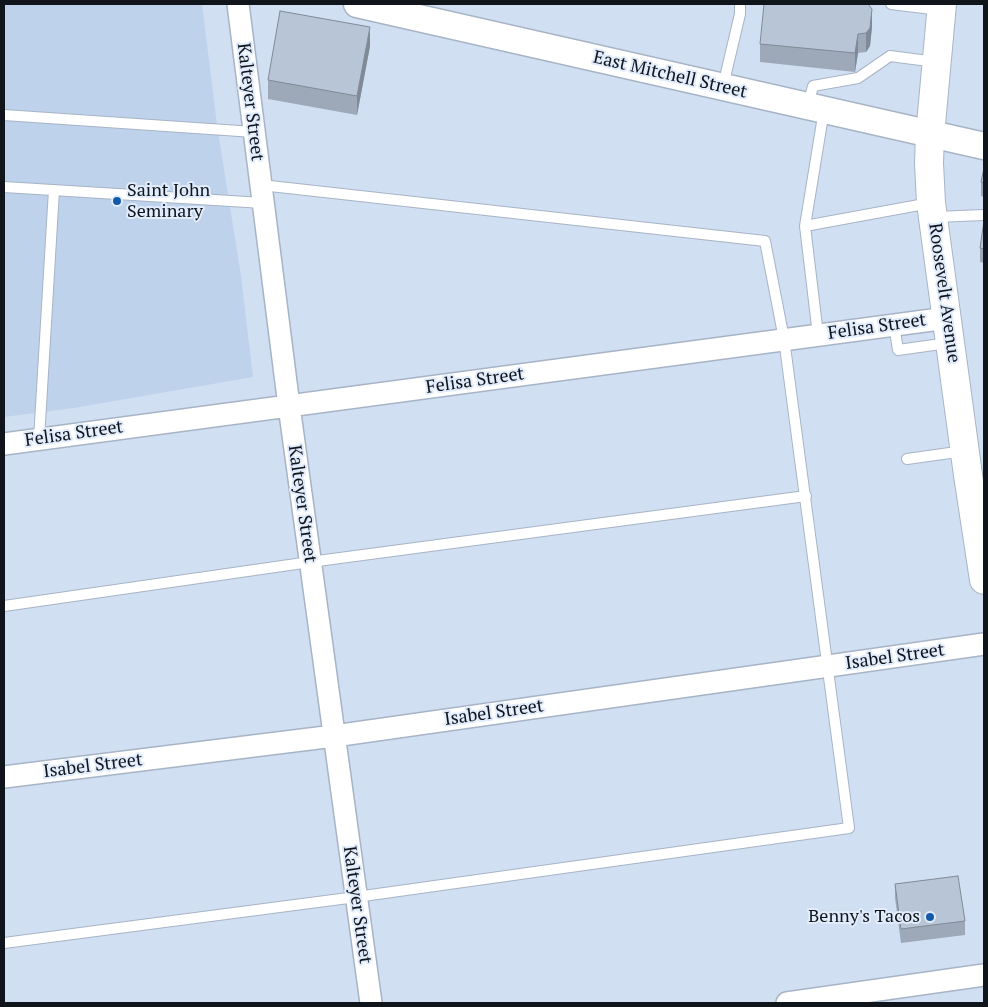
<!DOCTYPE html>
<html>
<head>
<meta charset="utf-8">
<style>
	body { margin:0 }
	#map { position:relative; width:988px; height:1007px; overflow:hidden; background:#d1dff2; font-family:"PT Serif",serif }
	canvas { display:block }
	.frame { position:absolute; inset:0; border:5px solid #10141b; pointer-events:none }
</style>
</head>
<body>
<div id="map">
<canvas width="988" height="1007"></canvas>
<div class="frame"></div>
</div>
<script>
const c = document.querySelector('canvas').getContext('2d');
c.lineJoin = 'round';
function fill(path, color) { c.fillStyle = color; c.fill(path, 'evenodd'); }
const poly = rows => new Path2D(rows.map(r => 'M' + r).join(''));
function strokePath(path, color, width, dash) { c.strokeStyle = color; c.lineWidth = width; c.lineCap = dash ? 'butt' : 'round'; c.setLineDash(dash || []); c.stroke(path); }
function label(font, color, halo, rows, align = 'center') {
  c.font = font + ' "PT Serif",serif'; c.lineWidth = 4; c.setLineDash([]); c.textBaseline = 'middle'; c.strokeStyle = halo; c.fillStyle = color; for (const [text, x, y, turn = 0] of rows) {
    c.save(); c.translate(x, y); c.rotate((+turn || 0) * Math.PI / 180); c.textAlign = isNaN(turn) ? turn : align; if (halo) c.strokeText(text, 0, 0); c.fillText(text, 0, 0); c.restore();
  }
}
fill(poly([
	[4,4,202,4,217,125,241,276,253,377,74,408,4,417]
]), '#bfd2eb');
const service = poly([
	[891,4,940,10],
	[723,86,740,14,740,4],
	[808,105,813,86,858,78,890,56,936,62],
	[4,115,254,132],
	[4,187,263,203],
	[935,217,984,215],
	[805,226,930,203],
	[894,325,898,350,948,343],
	[818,335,805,226,824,110],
	[39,439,54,190],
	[907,459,964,451],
	[4,606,310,562,806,496],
	[4,943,356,897,849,828,784,339,765,241,261,185]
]);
const minor = poly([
	[238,4,289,406,371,1003],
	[4,444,947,318],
	[4,777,334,736,984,644],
	[787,1003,984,975]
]);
const tertiary = poly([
	[357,4,984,146]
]);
const secondary = poly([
	[942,4,930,135,929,163,931,203,968,475,984,580]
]);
strokePath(service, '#a7b4c6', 12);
strokePath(minor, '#a7b4c6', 24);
strokePath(tertiary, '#a7b4c6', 29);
strokePath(secondary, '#a7b4c6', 30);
strokePath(service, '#fff', 10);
strokePath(minor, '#fff', 21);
strokePath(tertiary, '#fff', 26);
strokePath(secondary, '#fff', 28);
fill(poly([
	[872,27,870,46,866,52,858,53,855,72,760,62,760,44],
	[370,46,357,115,268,99,268,80],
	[984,168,984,197,981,196,981,182],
	[984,221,984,263,980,262,980,248],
	[895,884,965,921,965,935,901,943,895,898]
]), '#9da9b9');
fill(poly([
	[872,9,872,27,870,46,866,52,866,33],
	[370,27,370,46,357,115,357,96],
	[858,34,858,53,855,72,855,53]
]), '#808a96');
const building = poly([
	[764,4,868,4,872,9,870,28,866,33,858,34,855,53,760,44,764,4],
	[280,11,370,27,357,96,268,80,280,11],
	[984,168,984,183,981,182,984,168],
	[984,221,984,249,980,248,984,221],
	[958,876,965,921,901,929,895,884,958,876]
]);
fill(building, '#b7c5d7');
strokePath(building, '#808a96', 1);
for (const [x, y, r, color] of [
	[117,201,5,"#155aaa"],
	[930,917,5,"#155aaa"]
]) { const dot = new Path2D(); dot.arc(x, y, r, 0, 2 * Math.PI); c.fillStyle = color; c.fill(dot); strokePath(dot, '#e1ecfc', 2); }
label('18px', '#10141b', '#e1ecfc', [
	["East Mitchell Street",670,75,13],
	["Kalteyer Street",250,102,83],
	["Roosevelt Avenue",944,293,82],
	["Felisa Street",877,327,-8],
	["Felisa Street",475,381,-8],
	["Felisa Street",74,434,-8],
	["Kalteyer Street",302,504,82],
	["Isabel Street",895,657,-8],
	["Isabel Street",494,713,-8],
	["Isabel Street",93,766,-7],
	["Kalteyer Street",357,905,82]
]);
label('18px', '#10141b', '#e1ecfc', [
	["Saint John",127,191],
	["Seminary",127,212],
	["Benny's Tacos",920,917,"right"]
], 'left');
</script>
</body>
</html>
